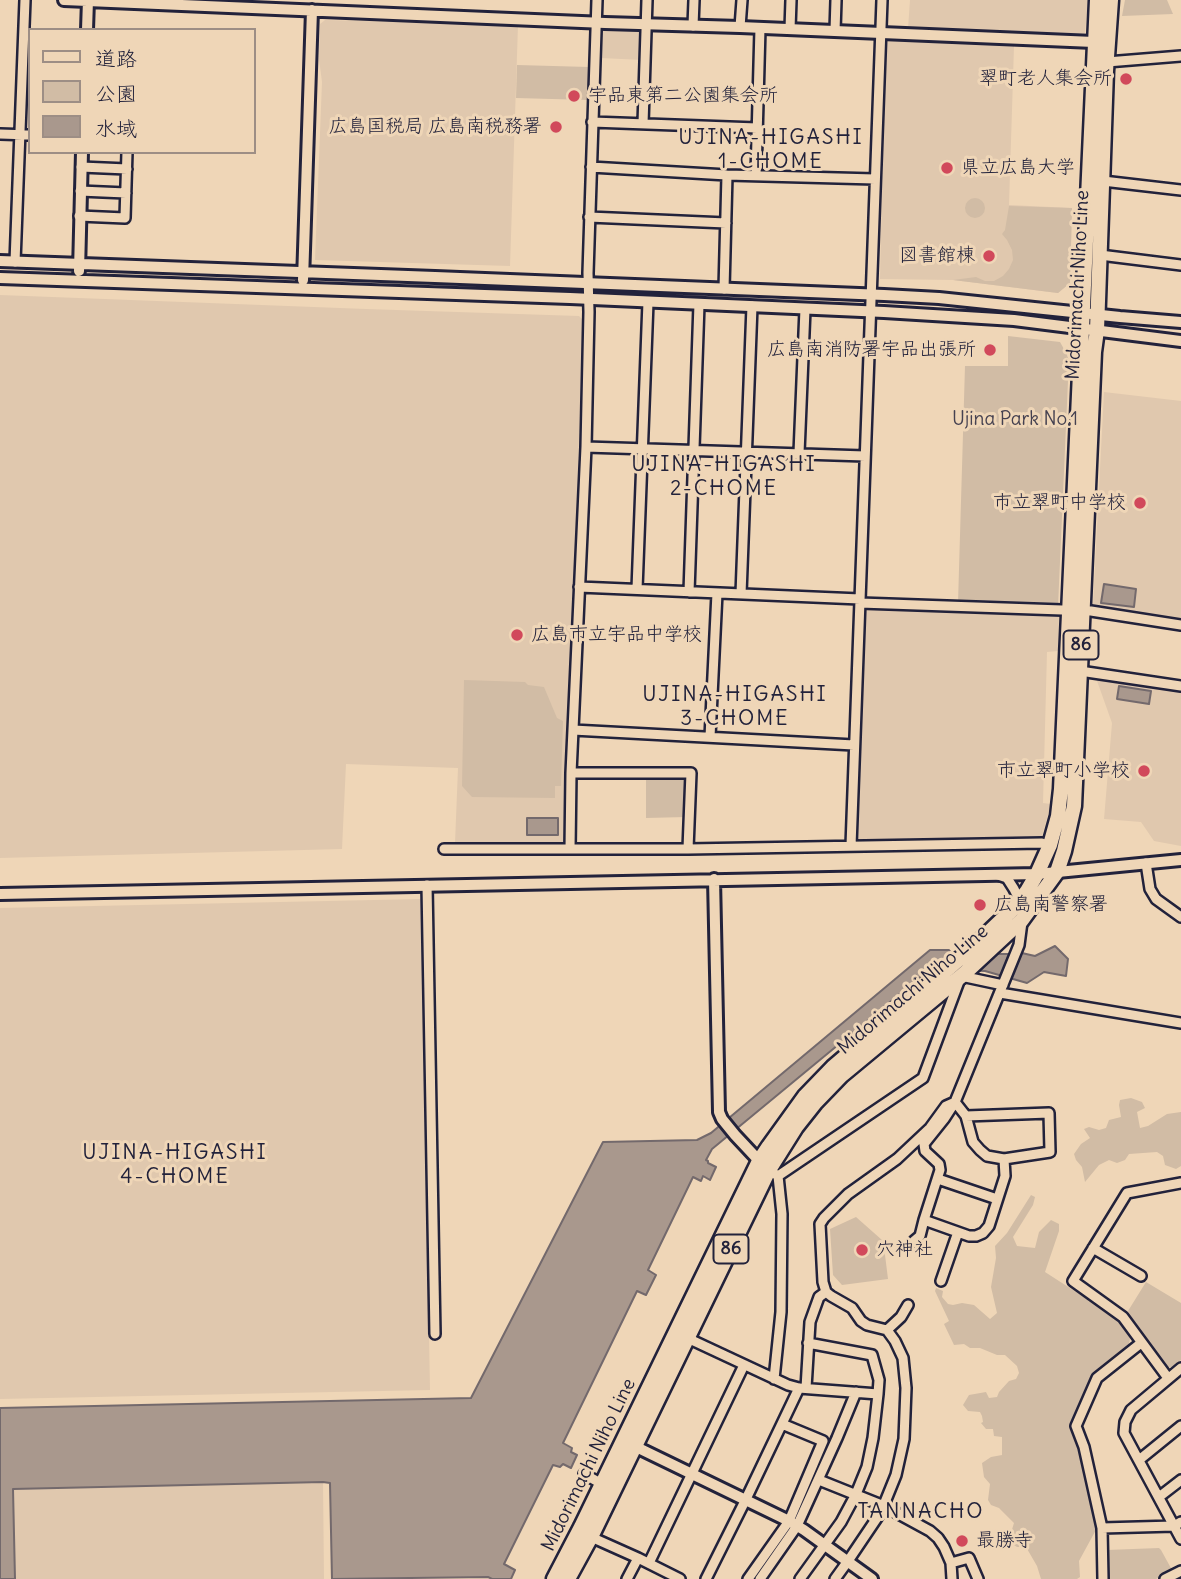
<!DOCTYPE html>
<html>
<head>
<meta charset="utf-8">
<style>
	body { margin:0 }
	#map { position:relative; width:1181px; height:1579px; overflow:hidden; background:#efd6b7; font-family:Delius,"Klee One",sans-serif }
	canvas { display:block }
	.legend { position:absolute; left:28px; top:28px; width:228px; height:126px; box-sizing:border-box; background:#efd6b7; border:2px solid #9d8e85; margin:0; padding:9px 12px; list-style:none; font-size:21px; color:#22223b }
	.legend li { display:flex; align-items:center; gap:14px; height:35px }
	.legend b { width:35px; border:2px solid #9d8e85 }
</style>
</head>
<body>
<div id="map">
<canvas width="1181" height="1579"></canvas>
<ul class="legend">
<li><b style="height:9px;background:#efd6b7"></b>道路</li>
<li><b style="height:19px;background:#d1bca5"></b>公園</li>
<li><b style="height:19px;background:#a9988d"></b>水域</li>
</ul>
</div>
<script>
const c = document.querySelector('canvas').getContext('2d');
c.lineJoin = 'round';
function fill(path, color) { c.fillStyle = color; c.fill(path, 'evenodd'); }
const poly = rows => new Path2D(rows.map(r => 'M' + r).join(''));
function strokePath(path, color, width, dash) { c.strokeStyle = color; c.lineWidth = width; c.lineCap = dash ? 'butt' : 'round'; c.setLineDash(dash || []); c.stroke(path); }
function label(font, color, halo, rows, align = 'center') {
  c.font = font + ' Delius,"Klee One",sans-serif'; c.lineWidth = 6; c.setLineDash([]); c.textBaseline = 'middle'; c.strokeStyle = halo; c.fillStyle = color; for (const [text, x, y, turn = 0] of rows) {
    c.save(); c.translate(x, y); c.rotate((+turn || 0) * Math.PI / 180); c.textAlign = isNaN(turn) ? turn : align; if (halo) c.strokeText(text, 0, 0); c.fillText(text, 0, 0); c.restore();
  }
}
fill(poly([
	[910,0,1088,0,1085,33,1082,37,908,29],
	[325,20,518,25,510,266,315,260,322,82,319,59,320,24],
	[602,28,644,30,643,60,601,58],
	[889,40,1014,46,1009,205,1072,208,1070,283,1058,293,953,280,880,279,885,43],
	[0,295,366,309,579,316,583,320,565,842,455,843,458,768,346,764,342,849,0,858],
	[1104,392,1181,401,1181,619,1099,607,1093,604],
	[865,607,1059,615,1058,651,1047,652,1043,803,1051,804,1042,836,857,840,856,838],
	[1096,678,1181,690,1181,846,1154,841,1141,822,1104,819,1112,723],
	[421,899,430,1390,0,1399,0,908],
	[323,1482,324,1579,15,1579,13,1489]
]), '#e0c8ae');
fill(poly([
	[1125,0,1167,0,1173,14,1122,16],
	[517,65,589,67,588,100,516,98],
	'965 208a10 10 0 1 1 20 0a10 10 0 1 1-20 0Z',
	[1009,206,1072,208,1070,283,1058,293,953,280,976,277,985,281,994,281,1003,276,1009,269,1013,260,1012,250,1007,240,1002,234,1005,230],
	[1008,336,1060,342,1069,358,1058,607,958,603,965,366,1008,366],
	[464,680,525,682,528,685,544,687,557,718,563,721,561,786,555,786,555,798,472,797,462,786],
	[646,776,683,776,687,780,686,817,646,818],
	[1131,1098,1142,1102,1145,1108,1137,1112,1140,1128,1148,1126,1167,1114,1181,1112,1181,1166,1176,1169,1165,1165,1163,1156,1157,1152,1129,1154,1125,1160,1117,1163,1109,1160,1099,1165,1085,1182,1082,1167,1076,1160,1074,1154,1081,1144,1090,1138,1084,1129,1089,1127,1099,1130,1106,1128,1109,1120,1121,1117,1119,1105,1120,1100],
	[1031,1195,1035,1197,1033,1205,1013,1237,1017,1246,1035,1248,1039,1232,1051,1220,1059,1224,1059,1231,1045,1272,1121,1321,1130,1338,1129,1345,1091,1375,1072,1426,1080,1449,1097,1528,1079,1561,1080,1577,1077,1579,1041,1579,1037,1566,1026,1547,1017,1547,1011,1543,1010,1536,1014,1523,999,1508,991,1505,988,1500,990,1484,984,1477,982,1463,991,1457,1002,1455,1002,1437,994,1436,993,1429,986,1429,981,1423,983,1422,982,1416,980,1412,968,1411,963,1405,969,1395,986,1392,989,1398,997,1397,999,1392,1009,1381,1016,1379,1019,1373,1017,1366,1005,1355,997,1355,980,1348,970,1348,964,1344,954,1345,944,1324,949,1321,935,1291,936,1288,943,1291,942,1297,948,1304,953,1305,962,1303,974,1305,990,1319,997,1313,991,1287,996,1258,995,1246,1007,1233],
	[856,1217,882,1240,884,1247,888,1279,842,1285,833,1275,830,1229],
	[1146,1282,1181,1303,1181,1360,1172,1367,1166,1367,1144,1339,1128,1311],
	[1159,1548,1161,1550,1172,1570,1156,1579,1107,1579,1107,1550]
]), '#d1bca5');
const water = poly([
	[1104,584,1136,589,1134,607,1101,603,1104,584],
	[1119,686,1151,691,1149,704,1117,699,1119,686],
	[527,818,558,818,558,835,527,835,527,818],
	[1055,946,1068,959,1066,976,1044,972,1027,983,985,971,930,969,712,1149,706,1160,708,1161,708,1163,716,1167,710,1180,703,1176,701,1181,693,1177,648,1270,656,1275,646,1295,637,1291,563,1443,572,1448,571,1452,577,1455,571,1468,563,1464,560,1467,553,1465,504,1564,515,1570,511,1579,492,1579,488,1577,332,1579,330,1483,323,1482,13,1489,15,1579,0,1579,0,1408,471,1398,603,1142,697,1140,711,1133,930,950,949,950,952,954,1009,954,1013,951,1035,956,1055,946]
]);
fill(water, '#a9988d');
strokePath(water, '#73696c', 2);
const minor = poly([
	[693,26,694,0],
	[740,27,742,0],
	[790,29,791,0],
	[835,31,836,0],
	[1107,62,1181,56],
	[592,122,757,128],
	[643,124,647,0],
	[0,134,30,135],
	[81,167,127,169],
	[591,167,727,175,875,179],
	[756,175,760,28],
	[1103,181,1181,190],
	[80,191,126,193],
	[79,216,125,218,127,152],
	[589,217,726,223],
	[1100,255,1181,265],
	[15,262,25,0],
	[724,289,727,175],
	[586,447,865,456],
	[799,453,805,309],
	[579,587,860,599],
	[637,589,648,302],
	[689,592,699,304],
	[741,594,752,306],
	[860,603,1091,611,1181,625],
	[1080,671,1181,686],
	[573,730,854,745],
	[710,737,717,593],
	[571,773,691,773,688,849],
	[851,846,882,0],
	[444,849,688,849,1042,843,1050,845],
	[570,849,571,773,586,447,589,312,588,273,597,0],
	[1146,863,1150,889,1156,899,1181,917],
	[998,875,1007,878,1014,889,1018,897,1016,904],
	[427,885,435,1334],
	[1000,993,1181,1023],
	[966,1116,973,1142,980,1150,987,1156,1004,1159,1050,1152,1049,1113,966,1116,955,1102,944,1119,924,1144,925,1151,939,1164,940,1170,924,1220,969,1236,976,1236,983,1233,989,1226,1005,1176,1004,1159],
	[769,1170,778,1176,923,1078,961,976,1003,985],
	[938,1179,997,1199],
	[914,1241,920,1236,924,1220],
	[1093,1248,1141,1276],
	[941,1281,958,1232],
	[887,1330,901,1317,908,1305],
	[683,1336,788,1385,799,1388,878,1394],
	[1181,1368,1131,1410,1125,1422,1124,1433,1181,1539],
	[1168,1378,1123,1317,1073,1281,1127,1193,1181,1183],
	[774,1379,781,1312,782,1214,778,1176],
	[806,1388,810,1322,819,1297,826,1292],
	[1139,1460,1181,1426],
	[584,1474,602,1484],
	[819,1480,884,1506,930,1531,938,1538,944,1547,951,1563,952,1579],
	[1159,1497,1181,1480],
	[1102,1528,1174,1526,1181,1522],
	[591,1537,638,1558,680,1579],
	[649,1563,744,1365],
	[951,1563,969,1558,978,1579],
	[627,1579,638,1558],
	[706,1579,746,1499,799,1388],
	[748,1579,789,1521,823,1441,782,1424],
	[760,1579,797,1526,837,1438,856,1392],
	[800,1579,841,1522,856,1494,867,1467,873,1438,878,1394,879,1380,872,1355,808,1343],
	[835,1579,848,1561,881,1512,896,1475,904,1439,906,1388,903,1358,895,1341,887,1330,867,1325,861,1321,852,1308,831,1296,826,1292,823,1282,820,1224,824,1218,848,1194,897,1159,930,1128,946,1106,955,1102,1019,945,1022,922],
	[1103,1579,1102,1528,1084,1447,1076,1426,1097,1378,1141,1343],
	[1165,1579,1181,1571]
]);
const tertiary = poly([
	[64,0,605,23,740,27,1094,42,1098,48],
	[87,30,88,0],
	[0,261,435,277,884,295,939,298,1120,317,1181,322],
	[79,271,82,152],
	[0,278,570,298,884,312,1014,320,1181,341],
	[303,280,312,10],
	[714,879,719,1112,722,1119,735,1135,764,1166],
	[0,894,1037,874,1181,860],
	[628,1443,789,1521,804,1530,872,1579]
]);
const primary = poly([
	[554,1579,581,1527,759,1161,769,1146,805,1096,833,1067,970,950,1013,909,1027,891,1037,874,1050,845,1058,816,1061,789,1097,0],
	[568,1579,591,1537,769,1170,796,1127,815,1103,842,1075,965,973,1022,920,1057,872,1064,851,1074,806,1094,352,1097,330,1106,71,1111,0]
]);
strokePath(minor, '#22223b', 14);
strokePath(tertiary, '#22223b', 16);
strokePath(primary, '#22223b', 19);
strokePath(minor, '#efd6b7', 9);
strokePath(tertiary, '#efd6b7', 10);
strokePath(primary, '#efd6b7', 14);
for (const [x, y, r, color] of [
	[1126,79,7,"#d1495b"],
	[574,96,7,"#d1495b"],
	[556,127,7,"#d1495b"],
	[947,168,7,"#d1495b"],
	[989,256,7,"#d1495b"],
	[990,350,7,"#d1495b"],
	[1140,503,7,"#d1495b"],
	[517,635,7,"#d1495b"],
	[1144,771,7,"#d1495b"],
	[980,905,7,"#d1495b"],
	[862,1250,7,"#d1495b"],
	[962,1541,7,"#d1495b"]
]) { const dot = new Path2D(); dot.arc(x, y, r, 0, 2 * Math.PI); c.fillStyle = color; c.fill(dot); strokePath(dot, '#efd6b7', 2.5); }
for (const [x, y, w] of [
	[1081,645,35],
	[731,1249,35]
]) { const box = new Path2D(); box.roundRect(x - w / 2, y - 14.5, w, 29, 5); c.fillStyle = '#efd6b7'; c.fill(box); strokePath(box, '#22223b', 2); }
label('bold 18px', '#22223b', null, [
	["86",1081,645],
	["86",731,1249]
]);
label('19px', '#22223b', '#efd6b7', [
	["翠町老人集会所",1112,79],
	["宇品東第二公園集会所",588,96,"left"],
	["広島国税局 広島南税務署",542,127],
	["県立広島大学",961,168,"left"],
	["図書館棟",975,256],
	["広島南消防署宇品出張所",976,350],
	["市立翠町中学校",1126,503],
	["広島市立宇品中学校",531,635,"left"],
	["市立翠町小学校",1130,771],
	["広島南警察署",994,905,"left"],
	["穴神社",876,1250,"left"],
	["最勝寺",976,1541,"left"]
], 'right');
label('19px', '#22223b', '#efd6b7', [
	["Midorimachi Niho Line",1078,285,-87],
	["Midorimachi Niho Line",913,990,-40],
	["Midorimachi Niho Line",589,1465,-64]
]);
label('19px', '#454150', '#efd6b7', [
	["Ujina Park No.1",1015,420]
]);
c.letterSpacing = '2px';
label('21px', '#22223b', '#efd6b7', [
	["UJINA-HIGASHI",771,138],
	["1-CHOME",771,162],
	["UJINA-HIGASHI",724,465],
	["2-CHOME",724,489],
	["UJINA-HIGASHI",735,695],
	["3-CHOME",735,719],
	["UJINA-HIGASHI",175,1153],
	["4-CHOME",175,1177],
	["TANNACHO",921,1512]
]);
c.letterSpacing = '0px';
</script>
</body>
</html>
